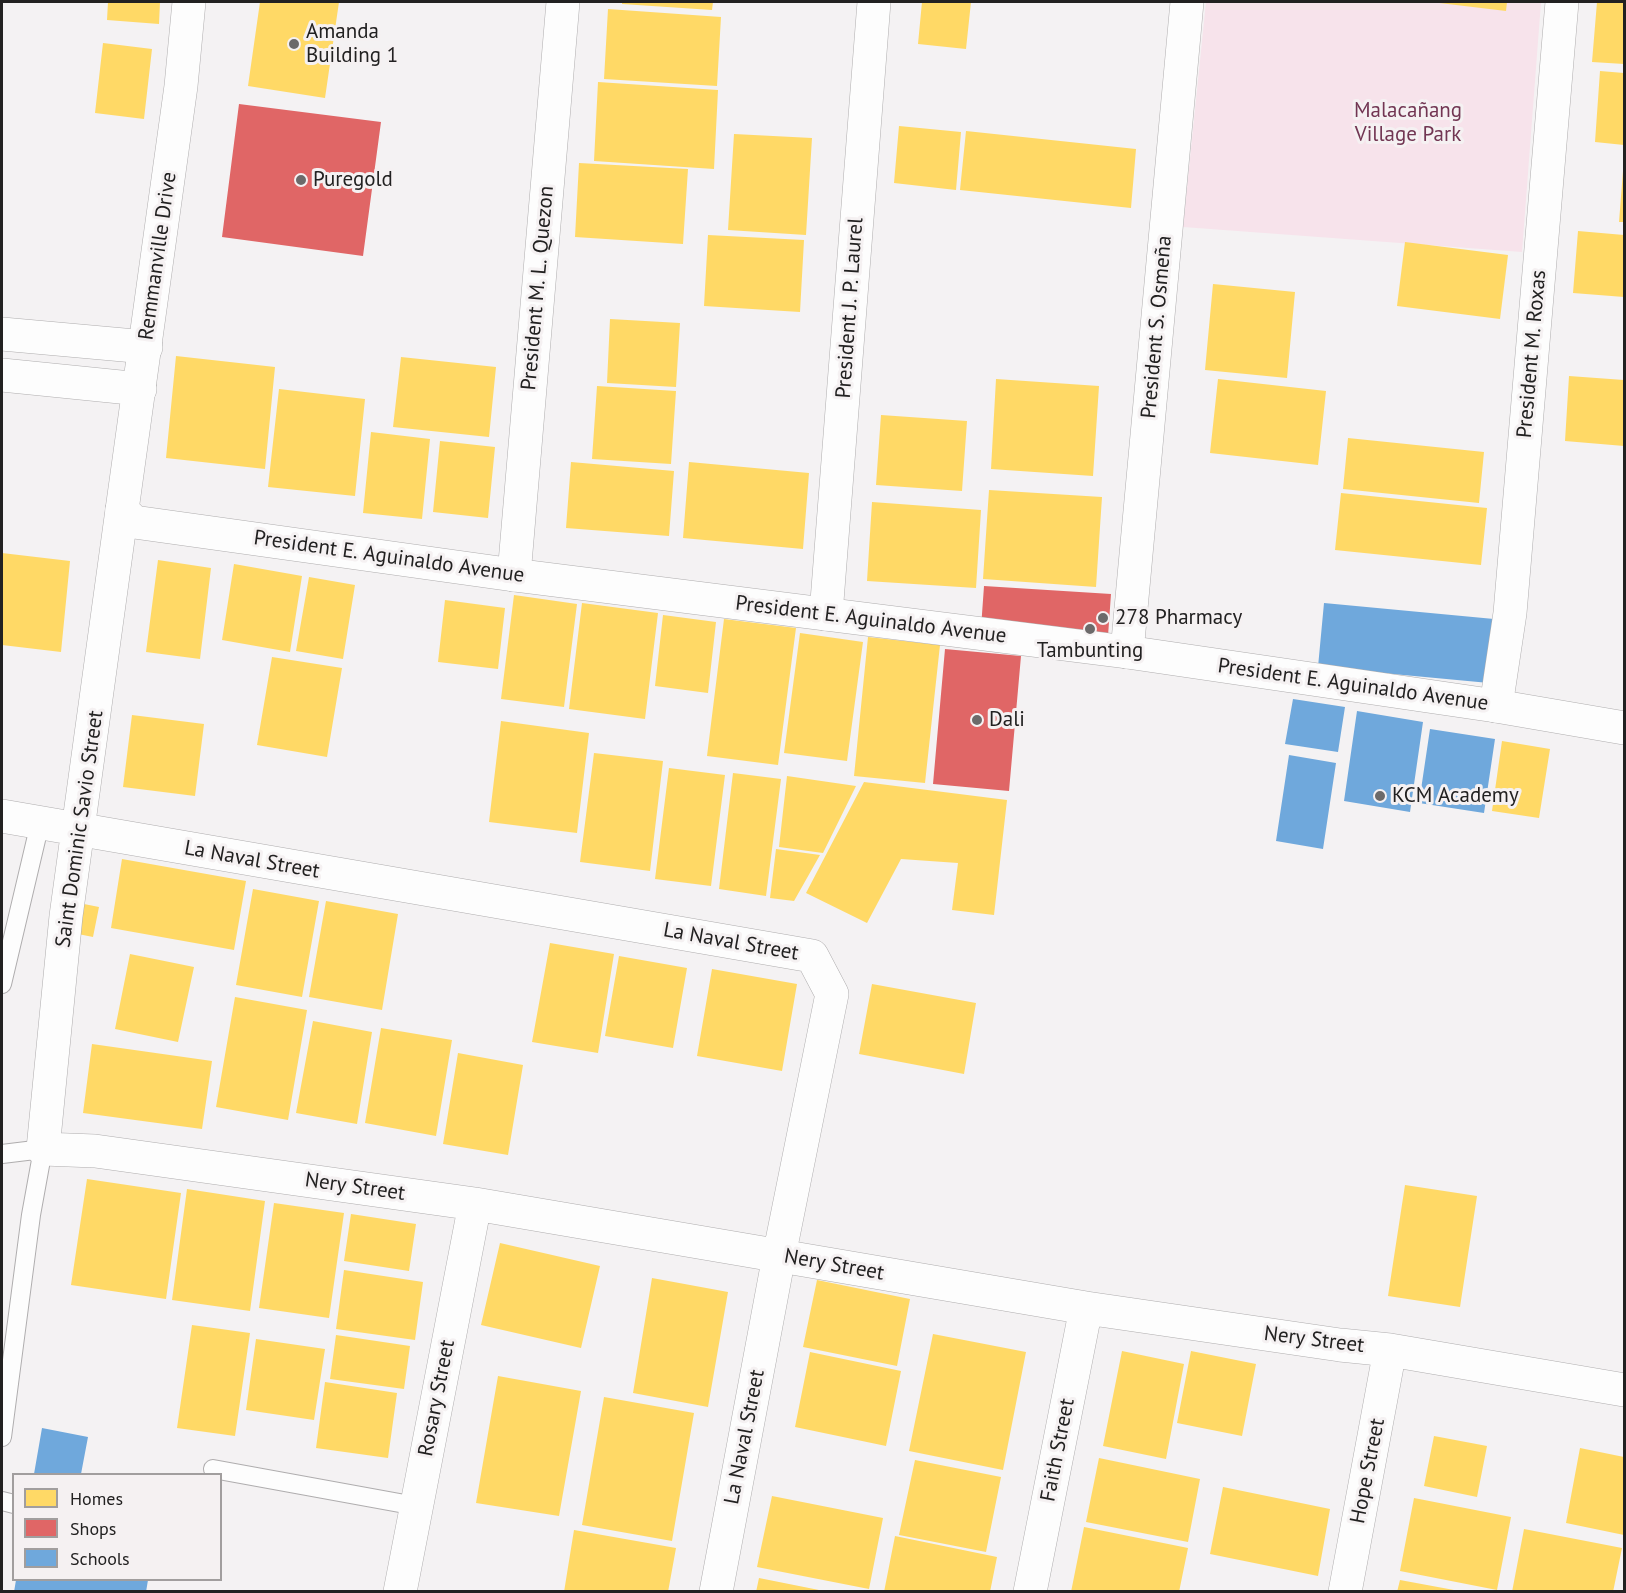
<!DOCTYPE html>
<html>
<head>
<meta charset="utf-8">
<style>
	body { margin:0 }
	#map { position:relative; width:1626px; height:1593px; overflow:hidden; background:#f4f2f3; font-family:"PT Sans",sans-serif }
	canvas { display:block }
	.frame { position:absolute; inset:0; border:3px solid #222121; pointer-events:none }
	.legend { position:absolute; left:12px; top:1473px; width:210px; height:108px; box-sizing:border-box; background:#f5f1f2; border:2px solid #a19e9e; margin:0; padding:8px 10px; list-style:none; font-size:18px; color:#222121 }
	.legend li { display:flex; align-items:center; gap:12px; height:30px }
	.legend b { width:30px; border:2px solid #a19e9e }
</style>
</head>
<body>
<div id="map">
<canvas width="1626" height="1593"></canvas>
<div class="frame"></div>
<ul class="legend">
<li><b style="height:16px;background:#ffd966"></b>Homes</li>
<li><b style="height:16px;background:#e06666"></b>Shops</li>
<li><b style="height:16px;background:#6fa8dc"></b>Schools</li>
</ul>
</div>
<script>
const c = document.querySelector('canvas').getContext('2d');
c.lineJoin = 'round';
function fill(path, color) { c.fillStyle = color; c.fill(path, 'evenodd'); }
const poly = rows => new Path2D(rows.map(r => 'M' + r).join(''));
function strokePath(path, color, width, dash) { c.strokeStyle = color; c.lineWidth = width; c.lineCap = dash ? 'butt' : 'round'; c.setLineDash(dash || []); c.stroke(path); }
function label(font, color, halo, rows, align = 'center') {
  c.font = font + ' "PT Sans",sans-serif'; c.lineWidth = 6; c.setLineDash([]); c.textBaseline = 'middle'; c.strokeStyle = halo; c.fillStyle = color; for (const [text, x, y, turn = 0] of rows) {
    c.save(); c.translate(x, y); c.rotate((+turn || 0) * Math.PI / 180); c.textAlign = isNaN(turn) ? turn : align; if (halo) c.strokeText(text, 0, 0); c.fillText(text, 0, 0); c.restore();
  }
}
fill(poly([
	[1206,2,1541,2,1522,252,1183,227]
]), '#f7e3eb');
fill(poly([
	[108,2,160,2,159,24,107,20],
	[260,2,339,2,325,98,248,86],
	[622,2,713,2,712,10,622,4],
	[922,2,971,2,966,49,918,44],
	[1431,2,1507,2,1506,11],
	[1597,2,1624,2,1624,64,1592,62],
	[608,9,721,17,717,86,604,79],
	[103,43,152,49,144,119,95,113],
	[1600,71,1624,73,1624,145,1595,142],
	[598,82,718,90,714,169,594,161],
	[899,126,961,132,956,190,894,183],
	[966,131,1136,149,1131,208,960,190],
	[734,134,812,138,806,235,728,230],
	[579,163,688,169,683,244,575,237],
	[1623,171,1624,171,1624,222,1619,222],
	[1578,231,1624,235,1624,297,1573,293],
	[708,235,804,240,800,312,704,306],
	[1405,242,1508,255,1500,319,1397,306],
	[1213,284,1295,292,1287,378,1205,370],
	[610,319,680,323,676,387,607,383],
	[176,356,275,367,265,469,166,458],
	[401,357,496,367,489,437,393,427],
	[1569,376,1624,380,1624,446,1565,441],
	[996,379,1099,386,1093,476,991,469],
	[1218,379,1326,391,1318,465,1210,453],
	[597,386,676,391,671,464,592,459],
	[279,389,365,399,355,496,268,487],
	[881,415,967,421,962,491,876,485],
	[371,432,430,439,422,519,363,513],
	[1348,438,1484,452,1479,503,1343,489],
	[440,441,495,447,488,518,433,512],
	[571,462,674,471,669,536,566,528],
	[689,462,809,473,803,549,683,538],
	[989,490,1102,497,1096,587,983,579],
	[1341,493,1487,508,1481,565,1335,550],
	[872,502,981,510,976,588,867,581],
	[2,553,70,561,61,652,2,645],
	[158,560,211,568,200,659,146,652],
	[234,564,302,576,290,652,222,640],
	[309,577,355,585,343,659,296,651],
	[514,595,577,604,564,707,501,699],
	[445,600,505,608,498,669,438,662],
	[582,603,658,613,645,719,569,709],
	[663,615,716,622,708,693,655,686],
	[724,619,796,628,778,765,707,756],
	[800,633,863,642,847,761,784,753],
	[868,637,940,645,925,783,854,776],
	[272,657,342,668,327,757,257,745],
	[132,715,204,724,195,796,123,787],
	[501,721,589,733,577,833,489,822],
	[1502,741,1550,749,1539,818,1492,811],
	[594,753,663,761,650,871,580,862],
	[669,768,725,775,711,886,655,879],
	[733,773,781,779,766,896,719,889],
	[787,776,856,786,823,853,779,847],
	[864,782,1007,800,994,915,952,910,958,863,901,859,867,923,806,893],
	[776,849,820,855,794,901,770,898],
	[122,859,246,881,234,950,111,928],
	[253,889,319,901,302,997,236,985],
	[54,898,99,907,93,937,48,928],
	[326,901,398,914,382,1010,309,997],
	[550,943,614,954,598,1053,532,1042],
	[130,954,194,967,178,1042,115,1029],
	[619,956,687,968,673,1048,605,1036],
	[712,969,797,984,782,1071,697,1056],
	[872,984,976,1003,964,1074,859,1054],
	[235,997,307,1010,288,1120,216,1107],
	[313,1021,372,1032,357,1124,296,1113],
	[381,1028,452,1040,436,1136,365,1123],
	[92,1044,212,1061,202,1129,83,1113],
	[458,1053,523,1065,508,1155,443,1144],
	[87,1179,181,1193,166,1299,71,1285],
	[1405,1185,1477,1196,1460,1307,1388,1296],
	[187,1189,265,1201,250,1311,172,1300],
	[274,1203,344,1213,329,1318,259,1308],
	[351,1214,416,1224,409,1271,344,1261],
	[500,1243,600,1266,581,1348,481,1325],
	[344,1270,423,1282,415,1340,336,1329],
	[652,1278,728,1292,708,1407,633,1393],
	[817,1280,910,1299,897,1366,803,1347],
	[192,1325,250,1333,235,1436,177,1428],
	[933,1334,1026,1352,1003,1470,909,1451],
	[336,1335,410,1346,404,1389,330,1379],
	[256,1339,325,1349,314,1420,246,1410],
	[1122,1351,1184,1364,1166,1459,1103,1446],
	[1191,1351,1256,1364,1242,1436,1177,1423],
	[810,1352,901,1371,886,1446,795,1427],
	[498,1376,581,1391,559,1516,476,1503],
	[325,1382,397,1393,388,1458,316,1448],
	[604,1397,694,1413,672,1541,582,1525],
	[1434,1436,1487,1446,1477,1497,1424,1486],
	[1580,1448,1624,1457,1624,1535,1566,1523],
	[1099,1458,1200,1479,1188,1542,1086,1522],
	[915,1460,1001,1477,986,1552,899,1535],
	[1223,1487,1330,1509,1318,1576,1210,1554],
	[772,1496,883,1518,869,1589,757,1567],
	[1414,1498,1511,1517,1497,1590,1400,1571],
	[1084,1527,1188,1548,1179,1592,1071,1592],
	[1524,1529,1622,1548,1613,1592,1512,1592],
	[574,1530,676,1548,668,1592,564,1592],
	[895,1536,997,1557,990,1592,884,1592],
	[759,1578,819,1590,819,1592,756,1592],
	[1400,1580,1454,1590,1454,1592,1397,1592]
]), '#ffd966');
fill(poly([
	[239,104,381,122,363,256,222,237],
	[984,586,1111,594,1108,636,981,628],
	[945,649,1021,656,1009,791,933,784]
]), '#e06666');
fill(poly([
	[1324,603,1494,619,1489,683,1318,667],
	[1293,699,1345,707,1338,752,1285,744],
	[1357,711,1423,722,1410,812,1344,801],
	[1430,729,1495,739,1484,813,1419,803],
	[1289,755,1336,763,1323,849,1276,841],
	[42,1428,88,1437,81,1474,34,1474],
	[16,1580,148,1580,146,1592,14,1592]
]), '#6fa8dc');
const service = poly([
	[2,984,40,823],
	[2,1154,43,1149,31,1215,2,1437],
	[213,1469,416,1506],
	[2,1501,14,1504]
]);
const minor = poly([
	[2,334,146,347],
	[2,375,140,389],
	[122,510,66,916,43,1149,95,1151,475,1204,1086,1308,1340,1345,1390,1350,1624,1390],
	[514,575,563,2],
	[826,614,874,2],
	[1127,652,1187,2],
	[1496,706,1510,613,1562,2],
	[2,816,812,956,832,994,779,1256,716,1592],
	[400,1592,475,1204],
	[1030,1592,1086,1308],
	[1345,1592,1390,1350]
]);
const secondary = poly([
	[189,2,181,86,122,510,134,522,514,575,1127,652,1496,706,1624,728]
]);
strokePath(service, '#afadae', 20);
strokePath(minor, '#afadae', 34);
strokePath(secondary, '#afadae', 34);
strokePath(service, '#fdfdfd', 18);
strokePath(minor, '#fdfdfd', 33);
strokePath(secondary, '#fdfdfd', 33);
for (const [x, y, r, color] of [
	[294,44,6,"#6c6a6a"],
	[301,180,6,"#6c6a6a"],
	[1103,618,6,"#6c6a6a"],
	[1090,629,6,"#6c6a6a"],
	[977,720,6,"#6c6a6a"],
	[1380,796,6,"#6c6a6a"]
]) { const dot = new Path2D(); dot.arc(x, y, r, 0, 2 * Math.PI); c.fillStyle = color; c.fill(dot); strokePath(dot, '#f5f1f2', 2); }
label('21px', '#222121', '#f5f1f2', [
	["Amanda",306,32],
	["Building 1",306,56],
	["Puregold",313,180],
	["278 Pharmacy",1115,618],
	["Tambunting",1090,651,"center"],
	["Dali",989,720],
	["KCM Academy",1392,796]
], 'left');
label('21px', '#723653', '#f5f1f2', [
	["Malacañang",1408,111],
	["Village Park",1408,135]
]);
label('21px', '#222121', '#f5f1f2', [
	["Remmanville Drive",158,256,-82],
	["President M. L. Quezon",538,288,-85],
	["President J. P. Laurel",850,308,-86],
	["President S. Osmeña",1157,327,-85],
	["President M. Roxas",1532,354,-85],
	["President E. Aguinaldo Avenue",389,557,8],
	["President E. Aguinaldo Avenue",871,620,7],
	["President E. Aguinaldo Avenue",1353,685,8],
	["Saint Dominic Savio Street",80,829,-82],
	["La Naval Street",252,860,10],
	["La Naval Street",731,942,10],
	["Nery Street",355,1187,8],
	["Nery Street",834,1265,10],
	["Nery Street",1314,1340,7],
	["Rosary Street",437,1398,-79],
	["La Naval Street",745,1437,-79],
	["Faith Street",1058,1450,-79],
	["Hope Street",1368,1471,-79]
]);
</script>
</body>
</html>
